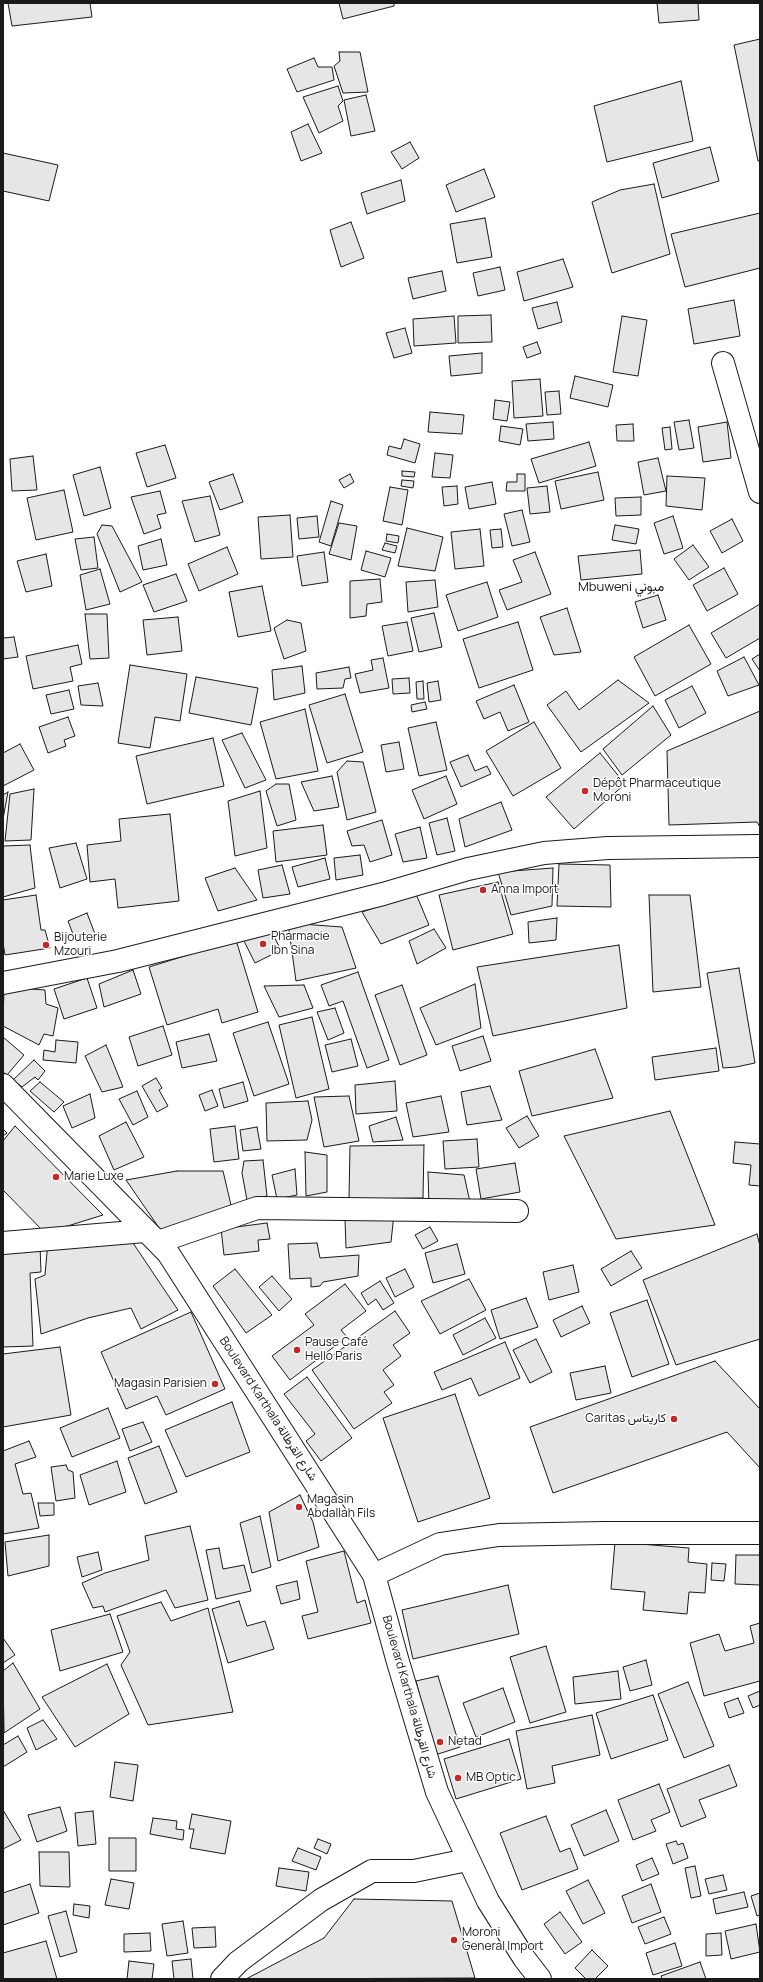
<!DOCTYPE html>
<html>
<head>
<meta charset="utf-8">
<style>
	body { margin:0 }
	#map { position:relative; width:763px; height:1982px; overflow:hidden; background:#fff; font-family:Manrope,sans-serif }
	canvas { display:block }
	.frame { position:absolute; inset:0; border:4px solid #1a1a1a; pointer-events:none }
</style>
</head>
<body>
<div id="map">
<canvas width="763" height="1982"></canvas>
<div class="frame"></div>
</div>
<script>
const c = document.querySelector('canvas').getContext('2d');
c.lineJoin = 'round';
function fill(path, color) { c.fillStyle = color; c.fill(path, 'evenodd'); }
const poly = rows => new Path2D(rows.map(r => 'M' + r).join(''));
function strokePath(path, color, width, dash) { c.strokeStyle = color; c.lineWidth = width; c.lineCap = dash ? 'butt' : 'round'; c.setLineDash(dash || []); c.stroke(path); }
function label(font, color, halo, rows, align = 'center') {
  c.font = font + ' Manrope,Vazirmatn,sans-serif'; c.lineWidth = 3; c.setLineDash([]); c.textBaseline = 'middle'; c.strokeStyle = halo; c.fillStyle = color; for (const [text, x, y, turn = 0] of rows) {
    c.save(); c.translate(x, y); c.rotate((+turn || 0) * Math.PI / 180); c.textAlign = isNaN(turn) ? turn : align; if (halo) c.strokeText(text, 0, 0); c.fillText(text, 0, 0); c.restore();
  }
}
const building = poly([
	[8,3,90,3,92,17,12,26,8,3],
	[339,3,394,3,394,6,343,19,339,3],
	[657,3,698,3,699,20,659,23,657,3],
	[760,39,760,161,758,161,734,45,760,39],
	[339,52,360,52,368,92,343,93,334,66,340,61,339,52],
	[314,58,318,67,332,67,334,80,297,92,287,69,314,58],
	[681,81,693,141,607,162,594,106,681,81],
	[338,86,343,101,338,106,343,121,319,133,303,97,338,86],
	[366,95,375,131,351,136,344,100,366,95],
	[308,124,322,153,301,161,291,132,308,124],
	[410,142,419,158,402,169,391,152,410,142],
	[710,147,719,181,662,198,653,163,710,147],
	[3,153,58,165,49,201,3,191,3,153],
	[484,169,495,197,456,212,446,185,484,169],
	[401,180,405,201,367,214,361,193,401,180],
	[654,184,670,254,612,273,592,202,620,190,654,184],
	[760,213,760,268,685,287,671,234,760,213],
	[485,218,492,257,457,263,450,224,485,218],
	[351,222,364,258,341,267,330,230,351,222],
	[563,259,573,287,524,301,517,272,563,259],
	[500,267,505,290,478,296,473,273,500,267],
	[442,271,446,291,413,299,408,278,442,271],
	[734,300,740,336,694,344,688,309,734,300],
	[557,302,562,322,538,329,532,308,557,302],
	[491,315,492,342,458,343,458,316,491,315],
	[454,316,456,343,414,346,413,319,454,316],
	[622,316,647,320,638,376,613,372,622,316],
	[405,328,412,353,394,358,386,333,405,328],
	[537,342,541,353,527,358,523,347,537,342],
	[482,353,482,373,451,376,449,356,482,353],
	[575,376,613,385,608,407,570,398,575,376],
	[540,379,543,416,514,418,512,381,540,379],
	[559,391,561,414,547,415,545,392,559,391],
	[495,400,510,402,507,421,493,419,495,400],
	[430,412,464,415,462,434,428,432,430,412],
	[689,420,694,448,679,450,674,422,689,420],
	[553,422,554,439,528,441,526,424,553,422],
	[727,422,731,458,703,462,698,427,727,422],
	[633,424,634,441,617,441,616,425,633,424],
	[501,426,523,429,520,445,499,441,501,426],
	[670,427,672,449,665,450,662,428,670,427],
	[404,439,420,444,415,463,387,455,389,446,401,449,404,439],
	[589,442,596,466,539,483,531,459,589,442],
	[165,445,176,478,147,487,136,453,165,445],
	[435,453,453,455,450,478,432,477,435,453],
	[33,456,37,490,12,491,10,459,33,456],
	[658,458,666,491,644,495,638,462,658,458],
	[100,467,111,508,84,516,73,475,100,467],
	[402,471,415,472,414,477,402,476,402,471],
	[598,472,604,500,561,509,555,481,598,472],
	[233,474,243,502,220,510,209,482,233,474],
	[350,474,354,482,344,488,339,480,350,474],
	[517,474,525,474,525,491,506,491,507,482,517,482,517,474],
	[667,476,705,478,702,510,666,506,667,476],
	[402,480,414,481,413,488,401,486,402,480],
	[492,482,496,504,469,509,465,487,492,482],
	[457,486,458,504,444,506,442,487,457,486],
	[547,486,550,512,530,514,527,488,547,486],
	[390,487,408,490,402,525,383,521,390,487],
	[64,490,73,532,36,540,27,498,64,490],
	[160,491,166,513,157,515,161,528,144,534,131,497,160,491],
	[210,496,220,535,195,542,182,501,210,496],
	[641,497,641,515,616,516,615,498,641,497],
	[331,501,343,505,331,546,319,542,331,501],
	[522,510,530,542,512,546,504,514,522,510],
	[290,515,293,557,261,559,258,517,290,515],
	[317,516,319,537,299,539,297,518,317,516],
	[673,516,683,548,664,554,654,523,673,516],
	[732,519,743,541,722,553,710,531,732,519],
	[339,523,357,526,351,560,329,554,339,523],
	[102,525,112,526,142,582,120,592,97,534,102,525],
	[615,525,639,529,636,544,612,540,615,525],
	[407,528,443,537,435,571,398,566,407,528],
	[480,529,484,566,455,569,451,532,480,529],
	[501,529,503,547,492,548,490,530,501,529],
	[387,534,399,536,398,543,386,541,387,534],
	[94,537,98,568,81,570,75,539,94,537],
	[161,539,167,565,143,570,138,546,161,539],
	[385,543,397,546,395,553,382,550,385,543],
	[693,545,709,567,689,580,674,559,693,545],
	[227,547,238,574,199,591,188,564,227,547],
	[640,550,642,574,581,580,578,556,640,550],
	[366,551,391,558,385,577,361,570,366,551],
	[324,552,328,582,302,586,297,556,324,552],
	[535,552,551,594,507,610,499,590,522,582,513,560,535,552],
	[46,554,52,586,26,592,17,561,46,554],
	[724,568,738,594,707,611,693,585,724,568],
	[100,569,110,604,86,610,80,575,100,569],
	[176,574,187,601,154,612,143,585,176,574],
	[380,579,382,602,367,604,366,616,350,618,350,581,380,579],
	[435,580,438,607,408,612,406,582,435,580],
	[487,582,498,617,458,631,446,595,487,582],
	[262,586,271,631,238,637,229,592,262,586],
	[658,595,666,620,643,628,635,602,658,595],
	[760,604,760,638,726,658,711,633,760,604],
	[567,608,581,652,554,655,540,617,567,608],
	[434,613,442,647,419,652,411,618,434,613],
	[85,614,107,614,109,658,90,659,85,614],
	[178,617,182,651,147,655,143,620,178,617],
	[287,620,301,623,306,651,284,659,274,628,287,620],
	[407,622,413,651,388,656,382,626,407,622],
	[518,622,533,670,479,688,463,639,518,622],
	[689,625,711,664,655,696,634,657,689,625],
	[14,637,18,657,3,659,3,638,14,637],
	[78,645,82,664,70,667,73,681,33,689,26,656,78,645],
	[760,654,760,671,752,659,760,654],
	[744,657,759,685,728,696,717,671,744,657],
	[383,658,389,688,360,693,355,674,373,670,371,660,383,658],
	[130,665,187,674,180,721,155,717,150,748,118,743,130,665],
	[302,666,305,693,274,700,272,670,302,666],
	[349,667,351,678,345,679,343,688,317,689,316,673,349,667],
	[196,677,258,688,251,725,189,713,196,677],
	[409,678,410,693,393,694,392,679,409,678],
	[618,680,649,703,581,752,547,705,566,691,579,710,618,680],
	[423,681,424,699,417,699,416,682,423,681],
	[438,681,441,700,429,702,427,683,438,681],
	[98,683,103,706,81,705,78,686,98,683],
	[514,685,529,722,508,731,500,712,484,719,476,701,514,685],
	[692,686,706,713,679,728,665,700,692,686],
	[69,690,74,709,51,714,46,695,69,690],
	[345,694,363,752,327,763,309,705,345,694],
	[425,702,427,709,412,712,411,705,425,702],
	[653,706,671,735,622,775,603,749,653,706],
	[305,709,318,771,276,779,260,722,305,709],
	[760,711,760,827,757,822,669,825,667,751,760,711],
	[68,717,75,736,64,740,66,746,48,753,39,727,68,717],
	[436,722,447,770,419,776,408,728,436,722],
	[534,722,561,768,513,796,486,751,534,722],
	[242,733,266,780,245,788,222,740,242,733],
	[213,738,224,786,147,804,136,756,213,738],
	[399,742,404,769,386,772,381,745,399,742],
	[20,744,34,770,3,786,3,753,20,744],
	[600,753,625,784,574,829,546,797,600,753],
	[468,755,475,771,487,766,491,774,461,787,450,762,468,755],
	[347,761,363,762,376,812,347,820,337,772,347,761],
	[332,776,339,807,314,811,301,782,332,776],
	[446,776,457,804,424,819,412,790,446,776],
	[276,784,289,784,296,820,277,826,266,791,276,784],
	[34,789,31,840,5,841,10,794,34,789],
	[260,791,267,848,235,856,228,801,260,791],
	[8,792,3,819,3,795,8,792],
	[501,802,512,830,465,847,459,819,501,802],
	[170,814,179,901,118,908,115,879,90,882,87,845,121,841,119,819,170,814],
	[447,818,455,851,437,855,429,823,447,818],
	[382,820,392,855,370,862,364,845,352,846,347,831,382,820],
	[323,825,327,855,276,862,273,831,323,825],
	[420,827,427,858,403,862,395,834,420,827],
	[76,843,87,879,60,888,49,848,76,843],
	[30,845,35,888,3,897,3,846,30,845],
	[360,855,363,875,336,880,334,858,360,855],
	[325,858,330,879,298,887,292,867,325,858],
	[559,864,610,865,611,907,557,906,559,864],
	[282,865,290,894,263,898,258,870,282,865],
	[235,868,257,900,218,911,205,878,235,868],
	[553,868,552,906,511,915,498,872,553,868],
	[498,882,513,934,453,950,439,895,498,882],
	[416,894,429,925,381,944,362,912,416,894],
	[36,895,41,930,45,930,50,948,5,955,3,943,3,900,36,895],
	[649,895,690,895,701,987,653,992,649,895],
	[87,913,95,934,76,942,68,921,87,913],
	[557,918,556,940,529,943,528,922,557,918],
	[288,923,342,927,356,968,296,981,288,923],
	[269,927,281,950,255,963,243,939,269,927],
	[434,929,446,948,417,964,409,941,434,929],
	[236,940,258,1012,222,1023,218,1009,167,1025,149,967,236,940],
	[619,945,627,1008,493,1036,477,967,619,945],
	[739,968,755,1063,736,1067,723,1068,707,973,739,968],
	[133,970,141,994,104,1007,99,984,133,970],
	[358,972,389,1060,367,1068,343,1001,329,1006,321,985,358,972],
	[87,978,97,1008,64,1019,54,989,87,978],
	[475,984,481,1028,436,1045,420,1008,475,984],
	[304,985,313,1008,279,1017,264,986,304,985],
	[402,985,427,1055,400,1065,375,995,402,985],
	[4,987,45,990,46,1004,58,1008,53,1036,44,1034,39,1045,3,1026,4,987],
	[335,1008,344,1033,328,1040,317,1012,335,1008],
	[312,1017,329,1089,296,1098,279,1025,312,1017],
	[268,1022,289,1084,254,1096,233,1033,268,1022],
	[163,1026,172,1055,138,1066,129,1037,163,1026],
	[209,1034,217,1061,182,1068,176,1042,209,1034],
	[483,1036,491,1061,460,1071,452,1046,483,1036],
	[3,1037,24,1055,7,1075,3,1072,3,1037],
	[351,1039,358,1066,332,1072,325,1045,351,1039],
	[56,1040,78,1042,76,1063,43,1060,44,1050,55,1052,56,1040],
	[106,1045,123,1087,102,1092,85,1056,106,1045],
	[716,1048,719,1071,655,1080,652,1057,716,1048],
	[595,1049,613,1098,532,1116,519,1071,595,1049],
	[34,1060,45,1071,38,1080,35,1077,22,1087,13,1080,34,1060],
	[156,1078,162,1088,159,1090,168,1106,157,1112,142,1086,156,1078],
	[395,1081,397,1111,356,1114,355,1085,395,1081],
	[40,1082,64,1102,54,1112,30,1091,40,1082],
	[243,1082,248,1101,224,1108,219,1089,243,1082],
	[490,1086,502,1120,467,1125,461,1092,490,1086],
	[212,1090,218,1106,205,1111,199,1095,212,1090],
	[137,1091,148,1117,133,1125,119,1099,137,1091],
	[90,1094,95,1118,72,1128,63,1106,90,1094],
	[349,1096,359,1141,324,1147,314,1097,349,1096],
	[441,1096,449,1132,413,1137,406,1103,441,1096],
	[308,1101,312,1120,307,1140,267,1141,266,1103,308,1101],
	[670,1111,715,1225,616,1239,564,1136,670,1111],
	[527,1116,539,1136,519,1148,506,1128,527,1116],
	[396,1117,403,1140,373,1142,369,1126,396,1117],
	[126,1122,144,1157,114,1170,99,1136,126,1122],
	[15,1126,103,1215,45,1233,3,1190,3,1141,15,1126],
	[235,1126,239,1159,214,1162,210,1129,235,1126],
	[257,1127,261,1149,243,1151,240,1130,257,1127],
	[3,1129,7,1133,3,1136,3,1129],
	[477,1139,479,1167,445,1169,443,1141,477,1139],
	[735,1142,760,1144,760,1186,749,1185,751,1165,733,1163,735,1142],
	[424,1145,423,1198,349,1199,350,1146,424,1145],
	[305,1152,327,1155,327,1192,306,1196,305,1152],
	[263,1160,267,1196,247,1200,242,1173,244,1161,263,1160],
	[515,1163,520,1192,481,1199,476,1169,515,1163],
	[295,1169,297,1195,277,1199,272,1175,295,1169],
	[177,1171,223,1171,231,1205,164,1235,126,1180,177,1171],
	[428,1172,464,1175,470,1202,429,1207,428,1172],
	[394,1214,391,1242,346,1248,345,1219,394,1214],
	[267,1223,270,1239,258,1240,259,1251,224,1255,221,1229,267,1223],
	[430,1227,438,1241,423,1249,415,1235,430,1227],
	[757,1234,760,1246,760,1339,676,1365,643,1280,757,1234],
	[129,1237,178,1310,141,1329,131,1308,88,1318,41,1334,35,1279,45,1275,48,1241,129,1237],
	[317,1243,320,1258,359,1255,358,1276,323,1282,320,1286,311,1287,311,1278,290,1279,288,1244,317,1243],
	[457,1244,465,1274,433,1283,425,1253,457,1244],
	[40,1246,41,1272,30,1273,33,1346,3,1347,3,1247,40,1246],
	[631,1251,642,1268,611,1286,601,1269,631,1251],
	[573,1265,579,1292,549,1300,543,1272,573,1265],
	[235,1269,272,1315,246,1333,213,1286,235,1269],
	[405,1269,414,1287,395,1297,386,1278,405,1269],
	[272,1276,292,1299,279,1311,259,1287,272,1276],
	[469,1279,486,1310,440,1334,421,1301,469,1279],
	[380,1281,394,1303,383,1310,376,1299,368,1305,361,1293,380,1281],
	[345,1284,366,1311,341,1330,347,1337,290,1380,272,1356,314,1325,305,1314,345,1284],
	[526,1298,538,1327,500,1339,491,1310,526,1298],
	[647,1300,669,1364,632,1377,610,1313,647,1300],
	[582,1306,590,1323,561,1337,553,1320,582,1306],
	[395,1311,410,1333,393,1345,401,1356,383,1370,394,1385,384,1392,392,1403,354,1429,312,1370,395,1311],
	[191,1312,225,1389,166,1415,157,1396,126,1409,101,1352,191,1312],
	[485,1318,496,1338,463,1355,453,1335,485,1318],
	[536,1339,552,1372,530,1383,513,1350,536,1339],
	[505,1342,520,1378,479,1396,471,1378,442,1390,434,1372,505,1342],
	[60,1347,71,1415,3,1427,3,1354,60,1347],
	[715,1361,760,1409,760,1468,727,1432,553,1493,530,1427,715,1361],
	[605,1366,611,1393,576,1400,570,1373,605,1366],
	[307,1377,352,1438,321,1461,306,1441,315,1434,284,1394,307,1377],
	[455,1394,490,1498,418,1522,383,1418,455,1394],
	[232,1402,250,1452,186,1477,165,1430,232,1402],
	[108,1408,120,1438,72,1457,60,1428,108,1408],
	[143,1422,152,1442,130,1451,122,1429,143,1422],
	[29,1441,36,1457,15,1464,23,1494,31,1493,39,1528,3,1534,3,1451,29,1441],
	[159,1446,177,1492,145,1504,128,1458,159,1446],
	[117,1461,126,1492,89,1505,80,1475,117,1461],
	[66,1465,68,1470,73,1472,75,1498,56,1501,51,1467,66,1465],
	[300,1495,313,1522,319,1547,278,1561,269,1512,300,1495],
	[38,1503,54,1503,54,1515,40,1516,38,1503],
	[260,1516,271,1567,252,1573,240,1523,260,1516],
	[190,1526,208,1600,175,1608,166,1590,105,1612,103,1606,93,1608,82,1583,105,1573,149,1560,145,1536,190,1526],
	[49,1535,49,1566,8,1576,5,1542,49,1535],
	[615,1542,689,1548,688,1562,707,1564,705,1593,689,1592,687,1614,643,1610,645,1592,611,1589,615,1542],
	[219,1548,223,1569,244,1565,251,1591,216,1599,206,1550,219,1548],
	[344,1551,357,1603,365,1600,371,1623,308,1639,302,1616,318,1612,306,1561,344,1551],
	[98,1552,102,1570,82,1577,77,1557,98,1552],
	[736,1555,760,1555,760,1585,735,1584,736,1555],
	[712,1563,726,1564,724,1581,711,1580,712,1563],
	[297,1581,300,1599,281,1604,276,1586,297,1581],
	[508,1585,519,1634,413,1659,402,1610,508,1585],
	[239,1601,247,1626,265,1621,274,1649,228,1663,212,1609,239,1601],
	[161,1602,171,1621,208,1608,233,1712,148,1725,121,1665,130,1652,117,1616,161,1602],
	[110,1614,123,1652,60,1671,51,1630,110,1614],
	[760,1623,760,1681,704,1696,690,1643,719,1634,725,1651,754,1643,750,1626,760,1623],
	[3,1638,15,1655,3,1663,3,1638],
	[546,1646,566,1712,530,1723,510,1657,546,1646],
	[646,1660,652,1685,630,1691,623,1667,646,1660],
	[13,1663,40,1709,4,1733,3,1671,13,1663],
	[107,1664,129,1714,75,1747,42,1697,107,1664],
	[618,1671,621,1699,575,1704,573,1677,618,1671],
	[438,1676,460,1747,435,1755,416,1681,438,1676],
	[688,1682,714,1746,684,1758,658,1694,688,1682],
	[503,1688,515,1722,476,1737,463,1703,503,1688],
	[760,1691,760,1705,753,1708,748,1696,760,1691],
	[653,1695,668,1740,611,1759,596,1713,653,1695],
	[738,1698,744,1713,729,1718,724,1703,738,1698],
	[592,1715,600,1755,552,1766,555,1783,527,1789,516,1731,592,1715],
	[43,1720,57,1739,36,1750,27,1728,43,1720],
	[18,1736,27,1752,3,1767,3,1745,18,1736],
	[509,1739,521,1779,456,1799,444,1759,509,1739],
	[115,1762,138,1765,133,1801,110,1797,115,1762],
	[729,1765,737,1786,699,1800,706,1817,681,1827,667,1789,729,1765],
	[659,1784,670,1812,651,1820,656,1831,633,1840,618,1800,659,1784],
	[60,1807,67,1831,37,1842,28,1815,60,1807],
	[3,1810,21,1840,3,1849,3,1810],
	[606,1810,619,1841,584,1856,571,1825,606,1810],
	[93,1811,96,1844,78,1846,75,1813,93,1811],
	[192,1814,231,1821,225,1854,190,1848,194,1829,189,1829,192,1814],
	[546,1816,560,1852,570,1848,578,1869,522,1890,500,1833,546,1816],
	[153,1818,177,1821,176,1829,184,1830,183,1840,150,1834,153,1818],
	[109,1838,136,1838,136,1871,109,1871,109,1838],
	[318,1839,331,1844,327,1854,314,1848,318,1839],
	[676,1841,678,1845,683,1843,688,1858,673,1864,666,1844,676,1841],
	[298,1848,321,1857,316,1870,292,1861,298,1848],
	[39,1852,69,1852,70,1887,40,1886,39,1852],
	[652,1858,659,1874,642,1881,636,1865,652,1858],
	[695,1866,701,1896,691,1898,685,1868,695,1866],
	[279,1868,309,1872,306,1891,276,1886,279,1868],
	[723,1875,727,1890,709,1894,705,1879,723,1875],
	[111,1879,134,1883,129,1909,105,1905,111,1879],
	[588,1880,605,1913,583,1924,566,1891,588,1880],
	[30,1884,39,1913,3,1925,3,1893,30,1884],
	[651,1884,661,1912,632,1923,622,1896,651,1884],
	[744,1892,748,1907,716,1914,713,1899,744,1892],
	[760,1893,760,1915,757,1916,751,1896,760,1893],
	[354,1899,452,1901,475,1978,246,1979,324,1938,354,1899],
	[74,1904,90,1906,89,1918,73,1915,74,1904],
	[66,1911,77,1952,60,1957,48,1916,66,1911],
	[560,1912,582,1942,565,1954,544,1924,560,1912],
	[664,1917,671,1934,645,1944,638,1927,664,1917],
	[183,1921,188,1953,167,1956,162,1924,183,1921],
	[756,1924,760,1952,731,1959,725,1931,756,1924],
	[215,1927,216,1947,194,1948,192,1928,215,1927],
	[150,1933,151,1951,124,1952,124,1934,150,1933],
	[721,1933,722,1955,706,1956,706,1934,721,1933],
	[46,1941,57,1979,3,1979,3,1953,46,1941],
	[675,1943,682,1966,653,1975,646,1953,675,1943],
	[592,1950,608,1966,595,1979,586,1979,575,1968,592,1950],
	[191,1959,193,1979,174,1979,172,1961,191,1959],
	[129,1961,154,1964,152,1979,127,1979,129,1961],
	[700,1962,706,1979,662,1979,661,1976,700,1962]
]);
fill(building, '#e6e6e6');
strokePath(building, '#1a1a1a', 1);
const minor = poly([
	[723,363,760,492],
	[158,1242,257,1208,517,1211],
	[3,1243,145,1231],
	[222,1979,238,1962,321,1900,372,1871,414,1871,467,1860]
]);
const tertiary = poly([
	[3,983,118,961,383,894,468,869,544,853,608,848,760,846],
	[374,1575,440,1544,499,1535,604,1533,760,1533]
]);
const primary = poly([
	[3,1085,168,1253,374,1575,398,1662,437,1792,488,1901,524,1958,540,1979]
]);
strokePath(minor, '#1a1a1a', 24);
strokePath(tertiary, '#1a1a1a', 24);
strokePath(primary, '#1a1a1a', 24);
strokePath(minor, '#fff', 22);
strokePath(tertiary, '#fff', 22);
strokePath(primary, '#fff', 22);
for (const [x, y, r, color] of [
	[585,791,4,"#c62828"],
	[483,890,4,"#c62828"],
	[263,944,4,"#c62828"],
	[46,945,4,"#c62828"],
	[56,1177,4,"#c62828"],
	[297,1350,4,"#c62828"],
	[215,1384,4,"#c62828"],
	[674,1419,4,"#c62828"],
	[299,1507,4,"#c62828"],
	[440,1742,4,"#c62828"],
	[458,1778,4,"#c62828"],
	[454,1940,4,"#c62828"]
]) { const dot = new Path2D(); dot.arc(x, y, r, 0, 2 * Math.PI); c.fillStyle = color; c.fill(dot); strokePath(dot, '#fff', 1.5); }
label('12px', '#1a1a1a', '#fff', [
	["Dépôt Pharmaceutique",593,784],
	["Moroni",593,798],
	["Anna Import",491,890],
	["Pharmacie",271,937],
	["Ibn Sina",271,951],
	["Bijouterie",54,938],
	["Mzouri",54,952],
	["Marie Luxe",64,1177],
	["Pause Café",305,1343],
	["Hello Paris",305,1357],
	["Magasin Parisien",207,1384,"right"],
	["Caritas كاريتاس",666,1419,"right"],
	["Magasin",307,1500],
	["Abdallah Fils",307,1514],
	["Netad",448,1742],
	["MB Optic",466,1778],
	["Moroni",462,1933],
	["General Import",462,1947]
], 'left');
label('12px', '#1a1a1a', '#fff', [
	["Boulevard Karthala شارع القرطالة",268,1409,57],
	["Boulevard Karthala شارع القرطالة",409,1697,74]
]);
label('13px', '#1a1a1a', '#fff', [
	["Mbuweni مبوني",621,587]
]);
</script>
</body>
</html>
